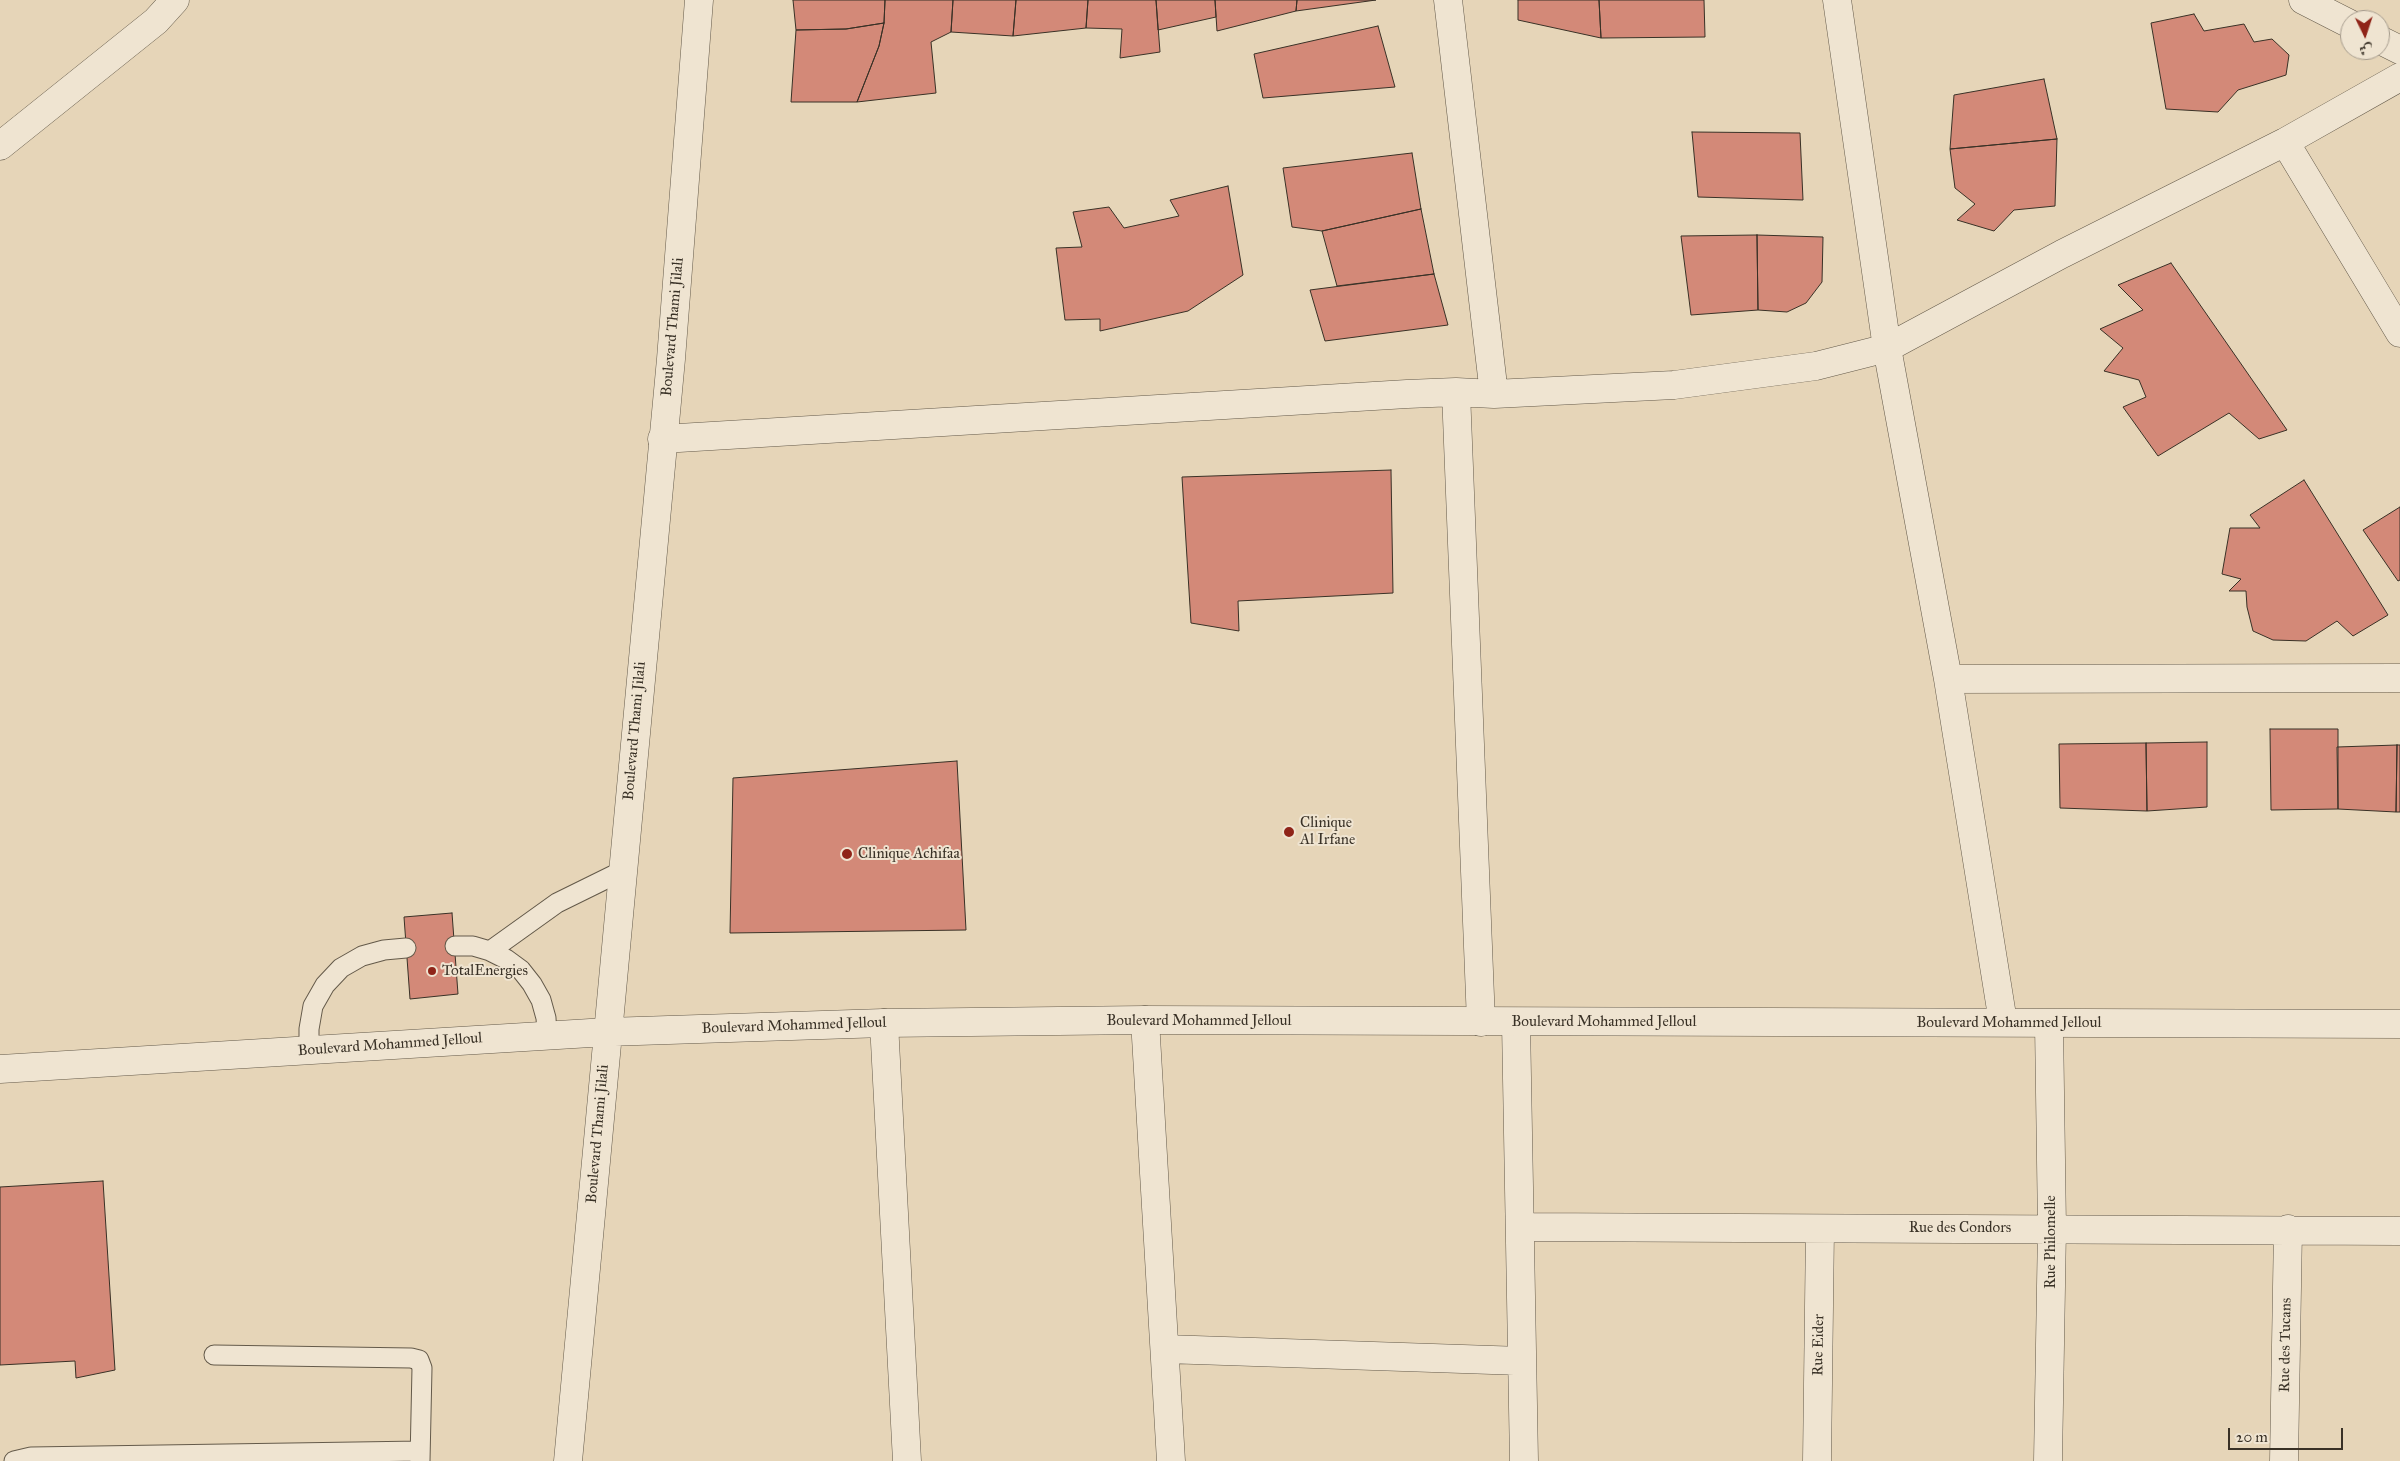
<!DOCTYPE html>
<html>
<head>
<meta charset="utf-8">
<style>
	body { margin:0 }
	#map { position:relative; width:2400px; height:1461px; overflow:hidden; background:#e6d5b8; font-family:"IM FELL Great Primer",Amiri,serif }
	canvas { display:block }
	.north { position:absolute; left:2340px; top:10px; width:50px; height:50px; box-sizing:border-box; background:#efe4d1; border:1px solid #a69c8d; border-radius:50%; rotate:176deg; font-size:14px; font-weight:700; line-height:20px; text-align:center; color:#393126 }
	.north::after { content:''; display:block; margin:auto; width:18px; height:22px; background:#8f2418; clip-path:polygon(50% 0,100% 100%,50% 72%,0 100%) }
	.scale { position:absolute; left:2228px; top:1428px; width:115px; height:22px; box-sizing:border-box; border:2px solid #393126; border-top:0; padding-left:6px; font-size:15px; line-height:18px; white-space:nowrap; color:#393126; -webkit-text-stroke:4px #efe4d1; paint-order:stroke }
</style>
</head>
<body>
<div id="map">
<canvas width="2400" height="1461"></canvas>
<div class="north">ش</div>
<div class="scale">20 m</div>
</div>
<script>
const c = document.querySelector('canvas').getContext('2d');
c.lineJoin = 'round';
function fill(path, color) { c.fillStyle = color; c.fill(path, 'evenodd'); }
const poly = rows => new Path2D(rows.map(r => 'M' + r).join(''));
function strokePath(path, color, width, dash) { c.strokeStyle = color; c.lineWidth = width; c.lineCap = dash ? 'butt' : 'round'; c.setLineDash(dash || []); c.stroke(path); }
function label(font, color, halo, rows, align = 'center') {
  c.font = font + ' "IM FELL Great Primer",serif'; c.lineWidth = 4; c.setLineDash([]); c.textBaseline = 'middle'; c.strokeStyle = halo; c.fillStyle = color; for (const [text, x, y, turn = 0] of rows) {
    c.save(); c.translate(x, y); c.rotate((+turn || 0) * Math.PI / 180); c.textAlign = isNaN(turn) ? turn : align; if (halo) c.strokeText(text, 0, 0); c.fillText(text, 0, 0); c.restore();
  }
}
const building = poly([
	[793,0,885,0,884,23,846,29,796,30,793,0],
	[885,0,953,0,951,32,931,42,936,93,857,102,879,46,884,23,885,0],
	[953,0,1016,0,1013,36,951,32,953,0],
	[1016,0,1088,0,1086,28,1013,36,1016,0],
	[1088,0,1156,0,1160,52,1120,58,1122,29,1086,28,1088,0],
	[1156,0,1215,0,1216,17,1158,30,1156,0],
	[1215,0,1297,0,1296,11,1217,31,1215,0],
	[1297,0,1376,0,1296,11,1297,0],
	[1518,0,1599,0,1601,38,1518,20,1518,0],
	[1599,0,1704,0,1705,37,1601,38,1599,0],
	[2194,14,2204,31,2244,24,2254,42,2272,39,2289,55,2286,75,2238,90,2218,112,2166,109,2151,23,2194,14],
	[884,23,879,46,857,102,791,102,796,30,846,29,884,23],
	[1378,26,1395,87,1263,98,1254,54,1378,26],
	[2044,79,2057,139,1950,149,1954,95,2044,79],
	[1692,132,1800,133,1803,200,1698,197,1692,132],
	[2057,139,2055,206,2014,210,1994,231,1957,220,1975,204,1955,188,1950,149,2057,139],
	[1412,153,1421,209,1322,231,1292,227,1283,168,1412,153],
	[1228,186,1243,275,1188,311,1100,331,1100,319,1065,320,1056,248,1082,247,1073,212,1109,207,1124,228,1179,216,1170,200,1228,186],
	[1421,209,1434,274,1337,286,1322,231,1421,209],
	[1757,235,1758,310,1691,315,1681,236,1757,235],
	[1757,235,1823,237,1822,282,1806,303,1787,312,1758,310,1757,235],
	[2171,263,2287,430,2259,439,2229,413,2158,456,2123,407,2146,397,2139,380,2104,371,2123,348,2100,329,2143,310,2118,285,2171,263],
	[1434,274,1448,325,1325,341,1310,290,1434,274],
	[1391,470,1393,593,1238,601,1239,631,1191,623,1182,477,1391,470],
	[2304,480,2388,615,2353,636,2337,621,2306,641,2273,640,2253,631,2247,607,2246,591,2229,591,2241,579,2222,574,2230,528,2260,528,2250,515,2304,480],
	[2400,507,2400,580,2398,581,2363,530,2400,507],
	[2270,729,2338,729,2338,809,2271,810,2270,729],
	[2207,742,2207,807,2147,811,2146,743,2207,742],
	[2146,743,2147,811,2060,808,2059,744,2146,743],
	[2397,745,2400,745,2400,812,2396,812,2397,745],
	[2397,745,2396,812,2338,809,2337,747,2397,745],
	[957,761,966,930,730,933,733,778,957,761],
	[452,913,458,994,410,999,404,917,452,913],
	[103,1181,115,1370,76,1378,75,1361,0,1365,0,1187,103,1181]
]);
fill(building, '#d38978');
strokePath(building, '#393126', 1);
const service = poly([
	[455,946,473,946,490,951,506,959,521,970,532,984,541,1000,546,1018,547,1035],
	[490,951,557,903,622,871],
	[309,1050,309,1029,313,1006,325,985,341,968,362,956,384,950,406,948],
	[214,1355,411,1358,419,1360,422,1368,420,1461],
	[14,1461,31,1457,420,1451]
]);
const minor = poly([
	[1448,0,1494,394],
	[1837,0,1887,348,1948,679,2003,1022],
	[2303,0,2350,24],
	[2380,40,2400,50],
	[2285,142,2400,333],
	[0,146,156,21,175,0],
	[1456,392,1481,1022],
	[662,439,1407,394,1456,392,1494,394,1674,385,1816,366,1887,348,2062,254,2285,142,2400,77],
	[1948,679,2400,678],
	[1145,1020,1171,1461],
	[884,1023,907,1461],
	[1516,1023,1524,1461],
	[1520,1227,2400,1231],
	[1165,1349,1522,1361],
	[1817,1461,1820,1229],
	[2048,1461,2052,1228,2049,1024],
	[2284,1461,2288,1229]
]);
const tertiary = poly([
	[0,1069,607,1032,884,1023,1145,1020,2400,1024],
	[568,1461,671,359,699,0]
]);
strokePath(service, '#645a4a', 21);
strokePath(minor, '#645a4a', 29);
strokePath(tertiary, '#645a4a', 29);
strokePath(service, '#efe4d1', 19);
strokePath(minor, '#efe4d1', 28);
strokePath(tertiary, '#efe4d1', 28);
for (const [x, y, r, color] of [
	[1289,832,6,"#8f2418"],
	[847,854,6,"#8f2418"],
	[432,971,5,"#8f2418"]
]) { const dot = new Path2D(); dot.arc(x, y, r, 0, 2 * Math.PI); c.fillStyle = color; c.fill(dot); strokePath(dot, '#efe4d1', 2); }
label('15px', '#393126', '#efe4d1', [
	["Boulevard Thami Jilali",673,327,-85],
	["Boulevard Thami Jilali",635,731,-85],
	["Boulevard Mohammed Jelloul",1199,1021],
	["Boulevard Mohammed Jelloul",1604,1022],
	["Boulevard Mohammed Jelloul",2009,1023],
	["Boulevard Mohammed Jelloul",794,1026,-2],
	["Boulevard Mohammed Jelloul",390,1045,-4],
	["Boulevard Thami Jilali",598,1134,-85],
	["Rue des Condors",1960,1228],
	["Rue Philomelle",2051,1242,-90],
	["Rue Eider",1819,1345,-89],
	["Rue des Tucans",2286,1345,-89]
]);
label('15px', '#393126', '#efe4d1', [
	["Clinique",1300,823],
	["Al Irfane",1300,840],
	["Clinique Achifaa",858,854],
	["TotalEnergies",442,971]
], 'left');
</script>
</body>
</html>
